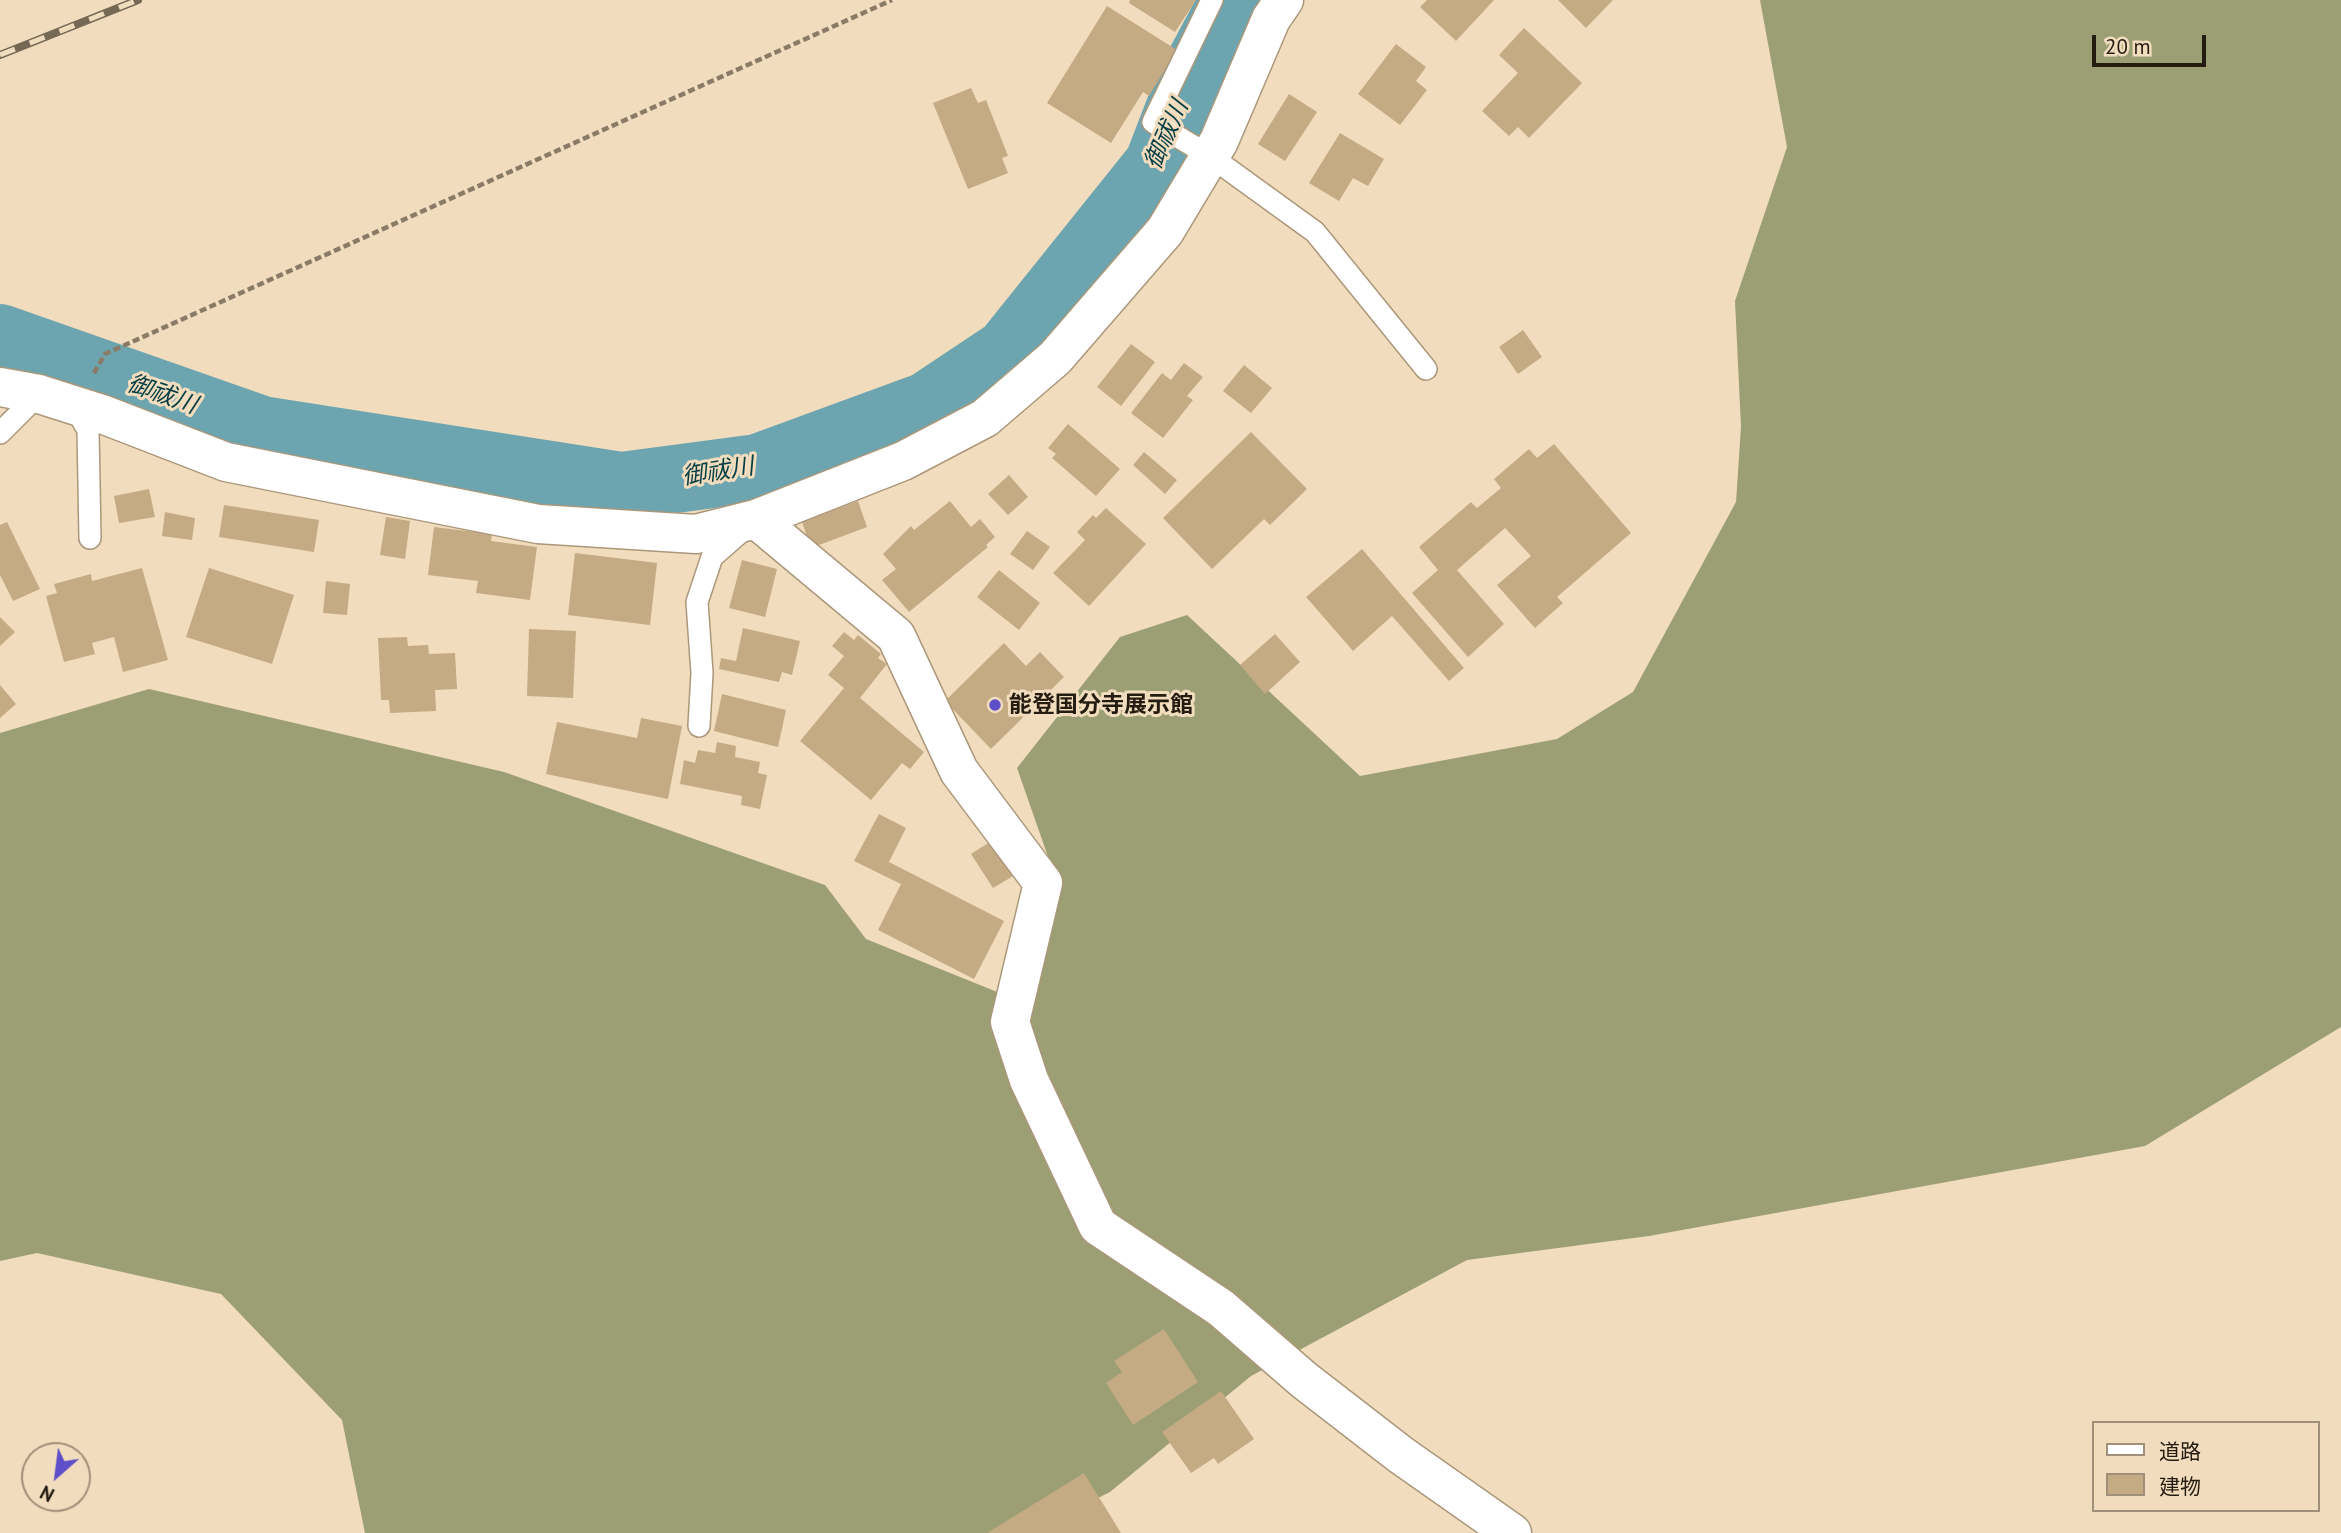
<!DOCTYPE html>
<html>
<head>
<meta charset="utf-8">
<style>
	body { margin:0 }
	#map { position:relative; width:2341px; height:1533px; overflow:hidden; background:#f2dcbe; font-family:"PT Sans","Noto Sans JP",sans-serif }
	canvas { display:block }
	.legend { position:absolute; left:2092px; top:1421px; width:228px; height:91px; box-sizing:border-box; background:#f2dcbe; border:2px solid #a08f79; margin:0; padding:9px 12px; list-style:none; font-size:21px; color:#241c11 }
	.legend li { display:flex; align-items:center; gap:14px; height:35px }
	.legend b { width:35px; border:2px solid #a08f79 }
	.north { position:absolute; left:21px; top:1442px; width:70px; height:70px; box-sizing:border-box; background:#f2dcbe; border:2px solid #a08f79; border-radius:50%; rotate:208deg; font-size:19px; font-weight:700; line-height:28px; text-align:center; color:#241c11 }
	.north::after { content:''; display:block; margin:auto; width:24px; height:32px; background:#5e4fc8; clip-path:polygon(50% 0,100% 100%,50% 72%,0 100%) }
	.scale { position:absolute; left:2092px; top:35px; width:114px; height:32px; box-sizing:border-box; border:4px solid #241c11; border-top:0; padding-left:9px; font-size:21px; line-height:24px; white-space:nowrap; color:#241c11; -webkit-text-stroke:5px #f2dcbe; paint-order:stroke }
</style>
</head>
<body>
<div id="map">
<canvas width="2341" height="1533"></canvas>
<ul class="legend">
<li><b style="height:9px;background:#fff"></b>道路</li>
<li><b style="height:19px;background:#c4ab83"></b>建物</li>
</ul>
<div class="north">N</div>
<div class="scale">20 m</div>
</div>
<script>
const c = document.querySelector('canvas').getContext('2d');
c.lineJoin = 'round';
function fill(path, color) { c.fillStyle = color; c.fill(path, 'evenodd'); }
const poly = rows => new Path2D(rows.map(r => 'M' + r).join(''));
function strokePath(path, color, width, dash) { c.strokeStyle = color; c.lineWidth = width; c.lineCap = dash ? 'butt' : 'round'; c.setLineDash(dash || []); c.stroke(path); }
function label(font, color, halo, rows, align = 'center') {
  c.font = font + ' "PT Sans","Noto Sans JP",sans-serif'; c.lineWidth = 6; c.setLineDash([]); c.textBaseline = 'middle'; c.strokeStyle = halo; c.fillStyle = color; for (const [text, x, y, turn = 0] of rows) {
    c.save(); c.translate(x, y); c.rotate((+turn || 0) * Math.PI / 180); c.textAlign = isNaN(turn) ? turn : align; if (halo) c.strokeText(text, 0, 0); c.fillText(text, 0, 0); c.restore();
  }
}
fill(poly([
	[1760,0,2341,0,2341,1027,2145,1146,1649,1236,1467,1260,1251,1376,1110,1492,1028,1533,365,1533,342,1420,221,1294,37,1253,0,1261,0,733,149,689,504,772,825,885,866,939,1022,1002,1060,891,1017,768,1120,637,1187,615,1360,776,1557,739,1633,692,1736,502,1741,427,1735,301,1787,147]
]), '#9b9f73');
strokePath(poly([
	[0,338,262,430,622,486,758,468,927,406,1008,352,1158,165,1190,82,1234,0]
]), '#6ca5af', 68);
fill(poly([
	[1130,0,1196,0,1175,32,1129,3],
	[1427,0,1494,0,1456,41,1420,7],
	[1558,0,1613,0,1586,28],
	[1107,6,1177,50,1149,96,1143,92,1111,143,1047,103],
	[1524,28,1582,83,1529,138,1518,127,1509,136,1482,111,1518,73,1499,55],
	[1396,44,1426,67,1416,81,1427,90,1400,125,1358,94],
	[971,88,978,103,986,100,1008,156,1002,158,1008,173,968,189,933,103],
	[1289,94,1317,112,1285,161,1258,144],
	[1340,133,1384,159,1368,186,1353,178,1339,201,1309,183],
	[1523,330,1542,357,1518,374,1499,347],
	[1131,344,1155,362,1121,406,1097,387],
	[1184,363,1203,377,1187,396,1193,400,1163,438,1131,413,1162,373,1171,380],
	[1244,365,1272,388,1251,413,1223,391],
	[1068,424,1120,469,1096,496,1052,458,1056,454,1048,448],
	[1251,432,1307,489,1270,525,1264,519,1212,569,1163,518],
	[1554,444,1631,533,1557,597,1563,603,1535,628,1497,585,1531,556,1505,528,1457,570,1504,624,1468,657,1412,593,1438,570,1419,547,1471,502,1477,508,1501,488,1494,479,1529,449,1537,458],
	[1144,452,1177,480,1165,494,1133,465],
	[1009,475,1028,497,1008,515,988,494],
	[149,489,155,517,119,523,114,496],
	[858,501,867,527,811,548,802,522],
	[950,501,971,527,980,519,995,537,986,545,988,547,909,612,882,580,896,569,883,554,911,526,914,530],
	[224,505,319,520,314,552,219,537],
	[1106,508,1146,544,1089,606,1053,573,1085,540,1077,532,1093,515,1096,518],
	[165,512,195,518,192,540,162,536],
	[386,517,410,521,405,559,380,555],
	[7,522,40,589,13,601,0,575,0,525],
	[434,527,492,534,491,541,537,547,530,600,476,593,478,581,428,575],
	[1027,531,1050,547,1033,570,1010,554],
	[1362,549,1464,668,1449,681,1392,616,1353,651,1306,597],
	[575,553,657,563,650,625,568,615],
	[742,560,777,569,765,617,729,608],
	[142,568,168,660,123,672,114,637,92,643,95,654,64,662,46,596,57,593,54,584,91,574,92,581],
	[209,568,294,595,272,664,186,637],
	[999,570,1040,603,1019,630,977,597],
	[326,581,350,584,347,615,323,613],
	[0,617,15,632,0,646],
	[743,628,800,641,792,675,782,672,779,682,719,669,721,658,736,661],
	[529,629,576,631,573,698,527,696],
	[844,632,854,640,858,635,881,654,878,658,887,664,860,698,924,752,910,769,902,763,871,800,800,741,844,688,828,675,844,656,832,646],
	[1275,634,1300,662,1265,694,1240,665],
	[407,637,408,646,428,645,429,654,455,653,457,689,435,690,436,711,390,713,389,700,381,700,378,638],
	[1004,643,1026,666,1040,652,1064,677,991,749,945,701],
	[0,685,16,704,0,718],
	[722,694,786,710,778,747,714,731],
	[641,718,682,726,668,799,546,774,557,722,637,738],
	[717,742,736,746,735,757,760,762,758,773,767,775,760,809,741,805,742,796,680,784,684,760,695,763,698,750,715,753],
	[879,814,906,828,889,862,1004,921,974,979,878,930,901,884,854,861],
	[993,840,1015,875,993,888,971,854],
	[1164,1329,1198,1382,1133,1425,1106,1383,1122,1372,1114,1361],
	[1221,1391,1254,1439,1218,1464,1214,1458,1191,1473,1162,1432],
	[1084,1473,1121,1533,987,1533]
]), '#c4ab83');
const lane = poly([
	[1212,0,1153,122,1210,156,1315,232,1426,369],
	[75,408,88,430,90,538],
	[0,433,39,394],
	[699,726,702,673,697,602,712,557,744,529]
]);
const street = poly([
	[0,387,39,394,102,414,226,462,538,524,696,534,756,519,903,461,985,418,1055,358,1165,231,1219,141,1271,19,1284,0],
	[756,519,896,636,959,771,1043,883,1010,1022,1029,1080,1098,1226,1221,1308,1304,1380,1401,1455,1512,1533]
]);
strokePath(lane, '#ab977a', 24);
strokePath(street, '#ab977a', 41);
strokePath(poly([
	[94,373,105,354,892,0]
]), '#8a7b66', 4.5, [7, 3.5]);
strokePath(lane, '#fff', 21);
strokePath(street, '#fff', 38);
const rail = poly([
	[0,55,138,0]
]);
strokePath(rail, '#756855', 8);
strokePath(rail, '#f2dcbe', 5, [16]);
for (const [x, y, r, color] of [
	[995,705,7,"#5e4fc8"]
]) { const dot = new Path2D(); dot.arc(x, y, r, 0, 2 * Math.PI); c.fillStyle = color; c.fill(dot); strokePath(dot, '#f2dcbe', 2.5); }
label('bold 23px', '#241c11', '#f2dcbe', [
	["能登国分寺展示館",1009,705]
], 'left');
label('italic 24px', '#043d44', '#f2dcbe', [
	["御祓川",1167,135,-66],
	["御祓川",162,395,19],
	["御祓川",718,472,-9]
]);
</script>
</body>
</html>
